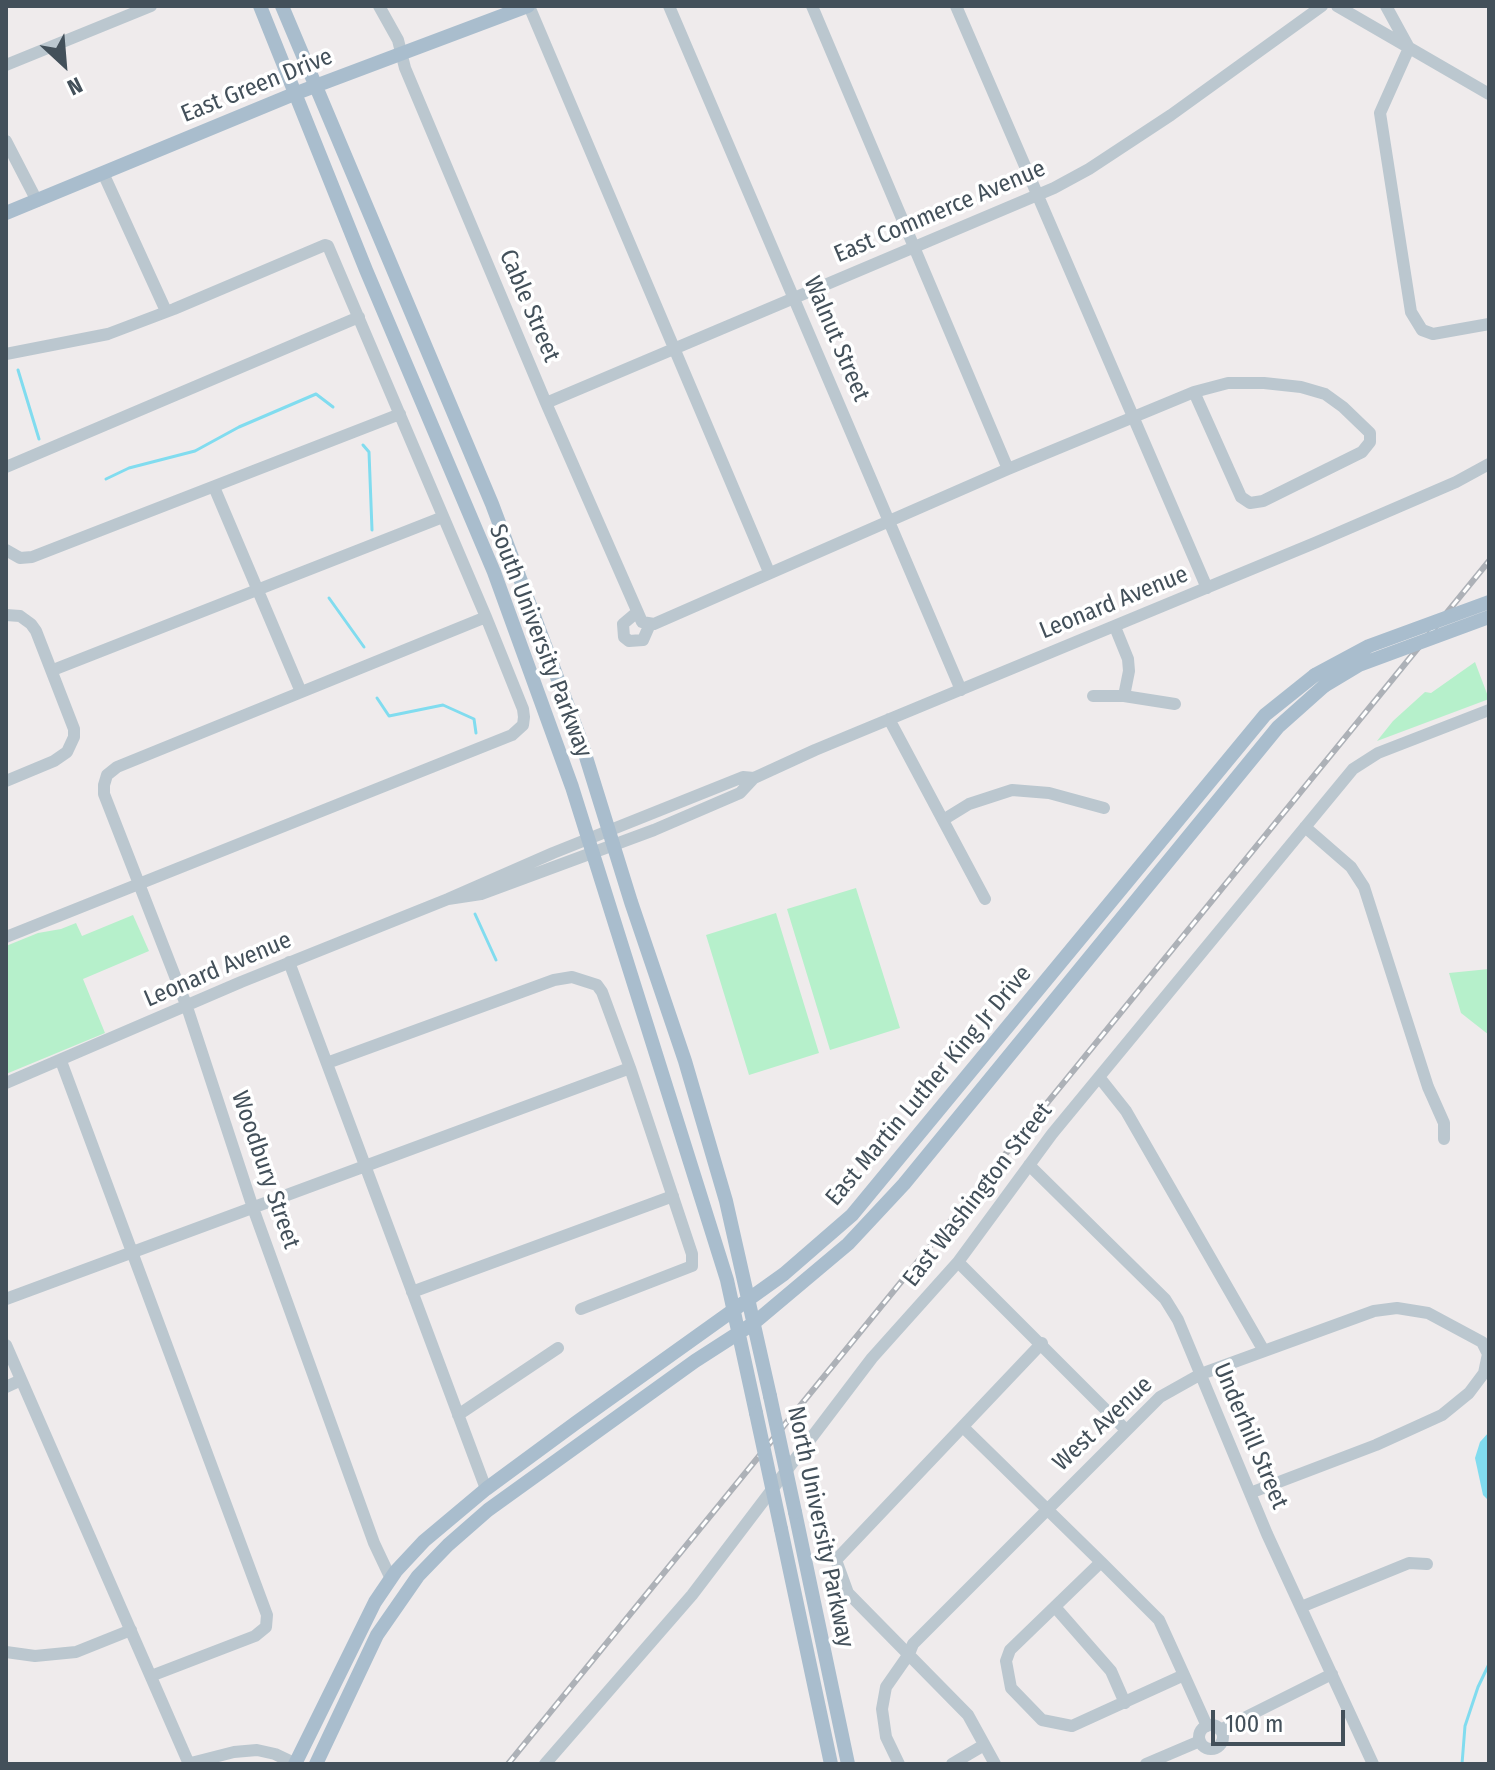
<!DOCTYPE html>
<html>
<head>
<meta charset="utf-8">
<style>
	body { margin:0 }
	#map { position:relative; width:1495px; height:1770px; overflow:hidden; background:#efebec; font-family:"Fira Sans Condensed",sans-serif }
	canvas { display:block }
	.frame { position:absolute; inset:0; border:8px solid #43505a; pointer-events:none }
	.north { position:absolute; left:24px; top:24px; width:80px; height:80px; -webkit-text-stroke:6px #fff; paint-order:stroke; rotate:154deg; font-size:22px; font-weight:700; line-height:32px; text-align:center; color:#43505a }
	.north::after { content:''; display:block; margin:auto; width:28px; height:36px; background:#43505a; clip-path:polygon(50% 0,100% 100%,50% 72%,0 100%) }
	.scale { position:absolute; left:1211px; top:1710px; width:134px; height:36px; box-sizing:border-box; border:4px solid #43505a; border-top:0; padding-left:10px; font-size:24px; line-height:28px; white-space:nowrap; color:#43505a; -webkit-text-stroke:6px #fff; paint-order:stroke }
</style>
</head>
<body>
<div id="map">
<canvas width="1495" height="1770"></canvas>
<div class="frame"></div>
<div class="north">N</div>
<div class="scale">100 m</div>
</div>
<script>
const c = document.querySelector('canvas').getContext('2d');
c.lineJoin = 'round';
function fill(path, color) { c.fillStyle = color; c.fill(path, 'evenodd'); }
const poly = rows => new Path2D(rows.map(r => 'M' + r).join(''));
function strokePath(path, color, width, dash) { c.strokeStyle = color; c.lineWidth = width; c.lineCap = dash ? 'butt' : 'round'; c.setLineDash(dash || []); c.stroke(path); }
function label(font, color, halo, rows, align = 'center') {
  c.font = font + ' "Fira Sans Condensed",sans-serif'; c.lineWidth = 7; c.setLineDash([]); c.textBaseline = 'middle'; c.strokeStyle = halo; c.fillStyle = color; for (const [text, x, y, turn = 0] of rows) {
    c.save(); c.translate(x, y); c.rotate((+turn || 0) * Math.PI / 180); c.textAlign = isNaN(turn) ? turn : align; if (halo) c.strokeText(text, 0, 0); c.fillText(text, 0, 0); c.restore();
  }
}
fill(poly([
	[1475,662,1489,699,1377,741,1393,721,1425,692,1431,693],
	[856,888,900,1028,830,1050,787,909],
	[776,913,819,1053,749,1075,706,935],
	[133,915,149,951,83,979,105,1033,6,1074,6,946,38,933,61,929,76,923,82,936],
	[1489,969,1489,1035,1461,1013,1449,973]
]), '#b6f0cb');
fill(poly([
	[1489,1432,1489,1501,1483,1495,1475,1458,1480,1442]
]), '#81dcef');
strokePath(poly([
	[18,370,39,439],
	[363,445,369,452,372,530],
	[106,479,129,468,195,451,239,427,316,394,333,407],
	[329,598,364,647],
	[377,698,389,716,443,705,474,719,476,733],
	[475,914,496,960],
	[1462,1764,1465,1726,1478,1687,1489,1664]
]), '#81dcef', 3);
strokePath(poly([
	[379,6,398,40,405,68,546,403,642,622,654,624,1008,469,1194,392,1241,497,1250,503,1263,501,1362,452,1370,442,1370,433,1343,407,1325,394,1301,387,1264,383,1228,383,1194,392],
	[529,6,769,572],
	[669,6,961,690],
	[812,6,1008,469],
	[956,6,1207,588],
	[1337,6,1489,94],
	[1386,6,1409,48,1380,113,1411,312,1422,330,1433,334,1489,324],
	[6,65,151,6],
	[6,141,37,201],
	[103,173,166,311],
	[6,354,108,334,174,309,325,245,328,246,486,617,523,709,524,717,523,725,512,735,6,937],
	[546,403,1054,188,1089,169,1171,115,1322,6],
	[6,467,359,317],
	[214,487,301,692],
	[6,550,20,558,32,557,400,414],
	[636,613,623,624,624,637,629,641,643,640,650,624],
	[6,615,20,616,31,624,36,631,74,729,74,737,67,752,54,761,6,781],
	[1115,627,1128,659,1129,671,1124,696],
	[53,670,443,517],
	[1093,696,1124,696,1175,704],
	[889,719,985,899],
	[943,820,969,804,1012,790,1049,793,1104,808],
	[1305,827,1351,867,1364,887,1428,1087,1444,1123,1444,1139],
	[448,899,481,894,654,830,740,793,754,778,815,750,1317,542,1456,482,1489,464],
	[289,962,486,1489],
	[61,1061,267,1615,266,1627,255,1636,151,1676],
	[327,1063,554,980,572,977,597,985,602,992,630,1068,692,1254,692,1266,581,1309],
	[1099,1077,1126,1111,1264,1351],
	[6,1083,241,982,448,899,553,853,743,777,754,778],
	[1029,1165,1165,1299,1178,1320,1267,1534,1373,1764],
	[958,1262,1125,1429],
	[412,1292,673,1196],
	[6,1299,630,1068],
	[6,1345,189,1764],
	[6,1387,21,1380],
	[458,1415,558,1348],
	[963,1427,1101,1562,1010,1650,1006,1661,1011,1688,1042,1720,1072,1726,1184,1675,1159,1620,1101,1562],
	[391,1579,374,1543,253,1208,187,1007,104,794,104,785,107,775,117,767,486,617],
	[1055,1607,1111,1671,1125,1703],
	[1301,1607,1409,1563,1427,1564],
	[6,1652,35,1656,76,1652,131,1630],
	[1184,1675,1207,1726],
	'1199 1737a12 12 0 1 1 24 0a12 12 0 1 1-24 0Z',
	[1220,1730,1332,1674],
	[187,1764,234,1752,257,1750,275,1754,296,1764],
	[545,1764,692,1595,872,1358,958,1262,1052,1134,1353,769,1378,753,1489,710],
	[899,1764,886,1737,882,1709,886,1687,909,1654,913,1644,1160,1397,1201,1374,1374,1311,1397,1308,1428,1313,1482,1342,1488,1354,1484,1373,1469,1393,1442,1415,1376,1445,1250,1493],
	[952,1764,984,1745],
	[995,1764,968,1715,848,1593,836,1560,1042,1343],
	[1146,1764,1200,1741]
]), '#bbc7cf', 12);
strokePath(poly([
	[260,6,366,270,494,572,572,787,727,1280,756,1413],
	[282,6,492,504,581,741,631,902,685,1061,726,1201,770,1396],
	[6,213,294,94,528,6],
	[795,1512,848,1764],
	[781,1529,831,1764],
	[295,1764,375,1602,396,1571,424,1541,486,1489,577,1422,784,1274,852,1215,1265,715,1315,675],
	[316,1764,377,1635,418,1576,448,1545,488,1510,695,1361,754,1323,848,1244,904,1184,1278,727,1324,686]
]), '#a9bdcd', 14);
const rail = poly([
	[508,1764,1489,561]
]);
strokePath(rail, '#adb1b7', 6);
strokePath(rail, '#fff', 3, [9]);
strokePath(poly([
	[1315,675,1369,646,1489,602],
	[1324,686,1359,665,1489,617],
	[770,1396,795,1512],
	[756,1413,781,1529]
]), '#a9bdcd', 14);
label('24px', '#43505a', '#fff', [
	["East Green Drive",257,86,-22],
	["East Commerce Avenue",940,212,-23],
	["Cable Street",529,306,67],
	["Walnut Street",836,339,67],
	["Leonard Avenue",1114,603,-22],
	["South University Parkway",540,641,69],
	["Leonard Avenue",218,970,-23],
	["East Martin Luther King Jr Drive",929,1086,-50],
	["Woodbury Street",265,1170,71],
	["East Washington Street",978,1195,-52],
	["West Avenue",1103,1424,-43],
	["Underhill Street",1250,1436,67],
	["North University Parkway",820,1527,78]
]);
</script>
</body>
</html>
